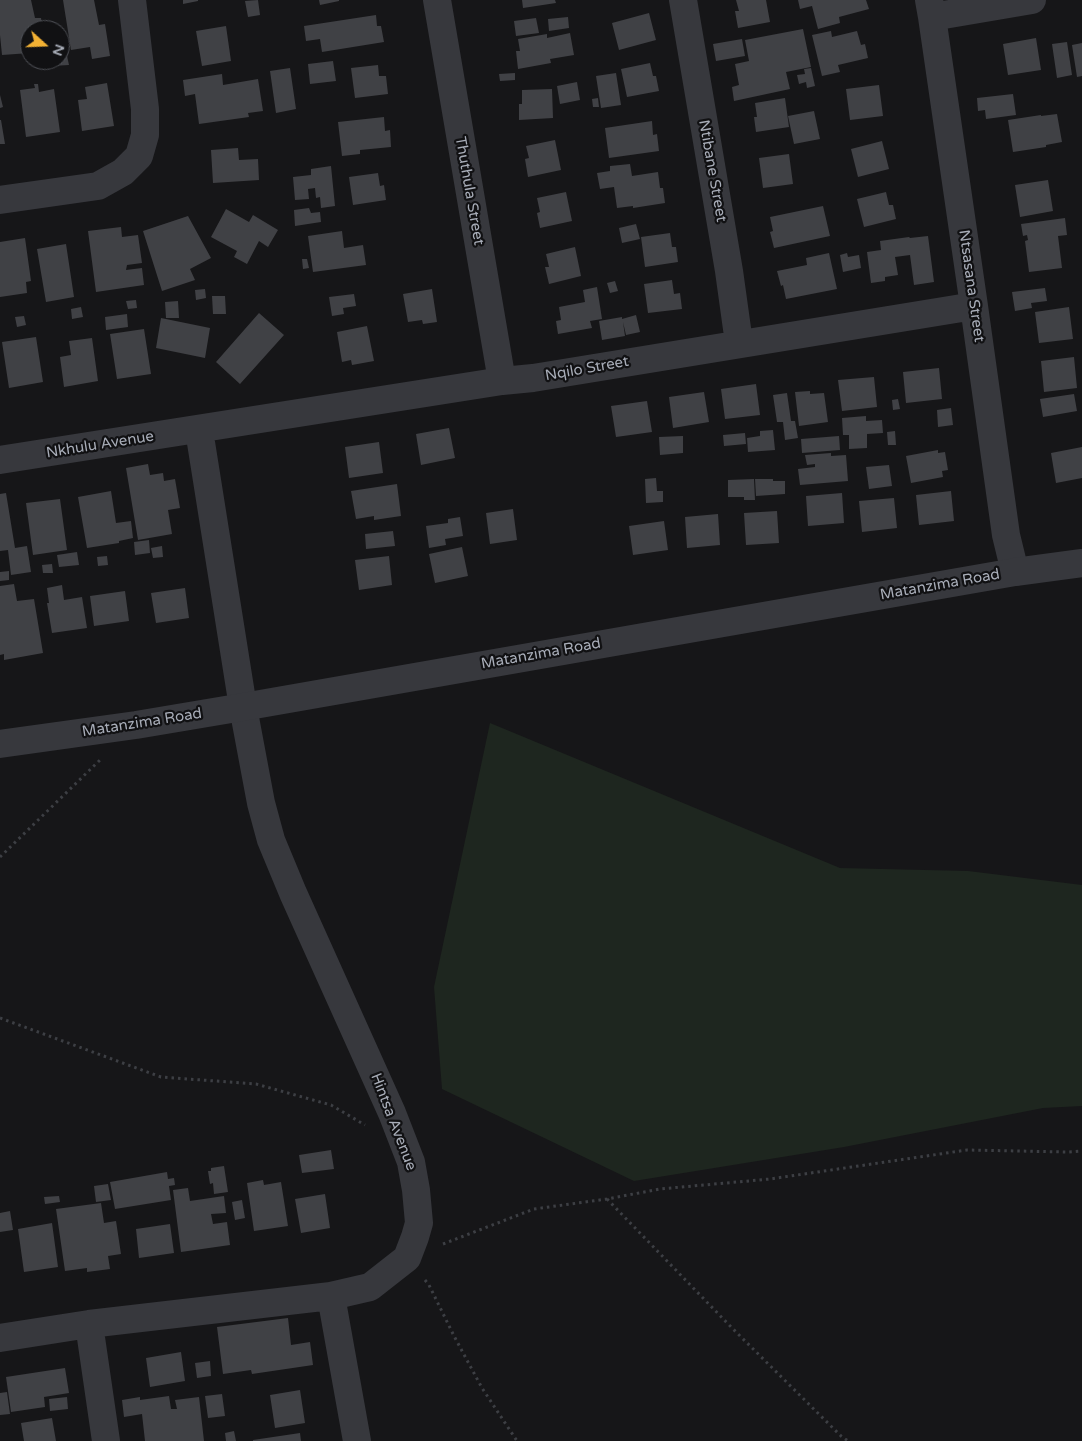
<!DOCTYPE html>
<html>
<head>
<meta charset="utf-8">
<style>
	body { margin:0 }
	#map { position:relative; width:1082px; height:1441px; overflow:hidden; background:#161618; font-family:"Varela Round",sans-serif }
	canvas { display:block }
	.north { position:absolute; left:20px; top:20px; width:50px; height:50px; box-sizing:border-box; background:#111113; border:1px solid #4d4f55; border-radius:50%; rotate:110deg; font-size:14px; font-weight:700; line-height:20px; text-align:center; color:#a8adb8 }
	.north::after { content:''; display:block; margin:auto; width:18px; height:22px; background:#f2b134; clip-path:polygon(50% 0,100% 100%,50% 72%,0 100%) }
</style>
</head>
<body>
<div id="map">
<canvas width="1082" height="1441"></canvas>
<div class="north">N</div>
</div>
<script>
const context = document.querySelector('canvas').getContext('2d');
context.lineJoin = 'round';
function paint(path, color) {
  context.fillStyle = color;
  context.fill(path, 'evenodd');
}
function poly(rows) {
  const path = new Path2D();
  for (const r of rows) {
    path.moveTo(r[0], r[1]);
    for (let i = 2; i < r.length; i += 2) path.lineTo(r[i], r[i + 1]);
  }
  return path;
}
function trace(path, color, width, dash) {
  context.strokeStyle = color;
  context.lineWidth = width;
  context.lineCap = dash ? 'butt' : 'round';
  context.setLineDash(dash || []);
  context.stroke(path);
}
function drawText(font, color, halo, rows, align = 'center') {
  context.font = font + ' "Varela Round",sans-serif';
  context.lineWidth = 4.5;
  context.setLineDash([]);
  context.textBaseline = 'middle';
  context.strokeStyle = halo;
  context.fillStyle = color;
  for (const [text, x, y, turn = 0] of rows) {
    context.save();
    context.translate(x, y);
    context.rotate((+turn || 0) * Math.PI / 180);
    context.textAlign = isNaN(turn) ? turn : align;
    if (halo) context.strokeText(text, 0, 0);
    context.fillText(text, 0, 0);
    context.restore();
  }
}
paint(poly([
	[490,723,840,868,968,871,1082,885,1082,1106,1043,1108,844,1147,634,1181,442,1089,434,987]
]), '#1e261f');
paint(poly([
	[0,0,31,0,35,18,41,18,43,30,30,30,30,53,2,55,0,35],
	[63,0,94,0,99,25,105,24,110,56,92,59,90,47,71,50],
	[183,0,198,0,198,1,183,4],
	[258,0,260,15,248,17,245,1],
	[319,0,339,0,339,1,320,5],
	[522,0,555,0,556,3,523,8],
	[736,0,766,0,770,22,738,28,735,11,739,11],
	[798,0,866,0,869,9,839,17,840,23,818,29,812,6,800,9],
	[649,13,656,40,619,50,612,23],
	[376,15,377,26,381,26,384,42,322,52,320,39,306,41,304,26],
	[568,17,569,28,549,31,548,19],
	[536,18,539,33,516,36,514,21],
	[226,26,231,61,202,66,196,31],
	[803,29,811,67,786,72,790,89,734,101,732,87,739,85,735,64,749,61,745,40],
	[831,31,832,37,857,31,861,45,865,44,868,58,838,65,840,72,822,76,812,35],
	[60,33,62,33,69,65,35,67,34,60,60,60],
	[570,33,574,55,550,59,551,63,518,69,516,51,520,51,518,39,547,34,547,38],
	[1036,38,1041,70,1008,75,1003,44],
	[742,39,745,56,716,61,713,44],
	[1067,42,1072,75,1057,78,1052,44],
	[1082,43,1082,76,1077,77,1072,45],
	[333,61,336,81,310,84,308,64],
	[650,63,653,76,656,76,659,91,627,97,621,69],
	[378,65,379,76,386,76,388,94,355,98,351,68],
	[290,68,296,109,276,113,270,71],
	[811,68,815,86,807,88,806,82,799,84,797,75,805,74,804,69],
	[515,73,515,80,500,81,499,74],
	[616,73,621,105,601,108,596,76],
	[222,74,223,85,258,79,263,111,248,113,249,117,199,124,195,94,185,96,183,80],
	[577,82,580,100,560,104,557,86],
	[107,83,114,126,82,131,78,100,87,99,85,87],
	[34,84,38,84,39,92,54,89,60,132,26,137,20,90,35,88],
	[879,85,883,116,850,120,846,89],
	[552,89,553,118,519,120,519,104,522,104,522,90],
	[1013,94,1016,115,986,119,985,110,978,111,977,98],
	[0,95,3,107,0,108],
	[598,98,599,107,593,107,592,99],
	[785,98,789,127,756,132,754,117,757,117,755,103],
	[814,111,820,139,794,144,788,116],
	[1057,114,1062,142,1046,145,1046,147,1013,152,1008,120,1041,115,1041,116],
	[384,117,385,131,390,130,391,147,360,150,360,154,342,156,338,122],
	[0,120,1,120,5,144,0,144],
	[652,121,653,135,657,134,659,151,609,158,605,128],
	[555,140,561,170,528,177,525,159,529,158,526,146],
	[882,141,889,169,858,177,851,149],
	[238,148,239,160,258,159,259,180,213,183,211,150],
	[789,154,793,184,763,188,759,158],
	[630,164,632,176,658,172,660,188,663,188,665,203,633,208,633,206,617,208,614,187,600,189,597,173,610,171,610,166],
	[331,166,335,206,321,208,320,197,316,198,315,188,308,189,309,199,295,200,293,177,311,175,311,169],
	[378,173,380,186,384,185,386,200,353,205,349,177],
	[1048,180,1053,211,1020,217,1015,185],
	[566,192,572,221,540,228,537,213,540,212,537,198],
	[886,192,889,205,893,205,896,219,864,227,857,199],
	[823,206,830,236,774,248,770,232,773,231,770,217],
	[309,208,311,213,320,212,321,222,295,226,294,210],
	[226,209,249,222,253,215,278,230,268,247,259,241,247,264,234,257,237,251,211,237],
	[188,216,211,258,190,269,195,280,162,291,143,231],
	[1065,218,1067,235,1058,236,1062,268,1029,272,1025,241,1028,240,1027,235,1023,236,1021,224],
	[636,224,640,239,622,243,619,228],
	[121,227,122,237,138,235,142,263,127,265,126,270,142,268,144,285,96,292,88,231],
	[342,231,344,248,363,245,366,265,313,272,308,236],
	[670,233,672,247,676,247,678,262,645,267,641,237],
	[928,236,934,282,914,285,910,255,895,257,898,275,885,277,885,281,871,283,867,252,881,250,880,241,909,237,910,238],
	[25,238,31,281,26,282,27,293,0,297,0,242],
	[66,244,74,297,46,302,37,249],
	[575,247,581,276,549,284,545,267,549,267,546,254],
	[829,253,837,289,786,299,783,285,781,286,777,271,807,265,806,258],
	[847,253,848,257,859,255,861,268,843,272,840,255],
	[302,259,307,259,309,268,303,269],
	[672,280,674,294,680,293,682,309,648,313,644,284],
	[615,281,618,291,610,293,607,283],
	[597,287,602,319,590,321,592,328,558,334,556,321,561,320,559,307,585,302,583,290],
	[1045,288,1047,301,1031,303,1032,308,1015,311,1012,292],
	[205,289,206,298,196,300,195,290],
	[432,289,437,322,423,324,422,320,408,322,403,294],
	[354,294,356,306,343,308,344,314,332,316,329,297],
	[212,296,225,296,226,314,213,314],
	[136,300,137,308,128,309,126,301],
	[178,301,179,318,166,318,165,302],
	[81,307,83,317,72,319,71,309],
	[1069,307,1073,339,1039,343,1035,312],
	[259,313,284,335,240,384,216,362],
	[127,314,128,327,106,330,105,317],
	[636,315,640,332,626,335,623,322,625,336,602,340,599,321,622,317,622,319],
	[24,316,26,325,17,327,15,317],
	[161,318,210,328,205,358,156,348],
	[367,326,374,361,352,365,351,360,342,362,337,332],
	[144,329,151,374,117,379,110,334],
	[36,337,43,382,9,388,2,342],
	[92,338,98,381,64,387,60,357,71,355,69,341],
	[1074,357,1077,388,1044,392,1041,361],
	[939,368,942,399,906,403,903,372],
	[874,377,877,407,842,411,838,380],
	[756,384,760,415,725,419,721,389],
	[810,391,810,394,824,393,828,422,799,426,795,392],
	[704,392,709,422,673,428,669,397],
	[787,393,791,421,795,421,798,438,785,440,783,422,777,422,773,395],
	[1074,394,1077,411,1043,417,1040,399],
	[898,399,900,409,893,410,892,400],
	[647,401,652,432,616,437,611,406],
	[951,408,953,425,938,427,937,410],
	[866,416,866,421,882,420,883,433,867,434,867,448,849,449,849,435,843,435,842,418],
	[449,428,455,458,421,465,416,434],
	[773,430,775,450,748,452,747,438,760,436,760,431],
	[895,431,896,445,888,445,887,432],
	[745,433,746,444,724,446,723,435],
	[683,436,683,453,660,455,659,437],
	[839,436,840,450,802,453,801,439],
	[379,442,383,473,349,478,345,447],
	[1082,447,1082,478,1056,483,1051,453],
	[938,450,938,453,945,452,948,470,942,471,943,477,911,483,906,456],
	[831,453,831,456,846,455,848,481,800,485,798,469,815,467,815,464,807,465,805,455],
	[148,464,150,475,163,473,164,481,175,479,180,508,168,510,172,534,138,540,126,468],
	[889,465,892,486,869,489,866,467],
	[656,478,657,491,663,491,663,502,646,503,645,479],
	[754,479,755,500,744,500,744,497,728,497,728,480],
	[755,479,773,479,773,481,785,481,785,494,756,496],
	[397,484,401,516,374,520,374,516,356,519,351,491],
	[111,491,116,523,131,521,133,538,119,541,119,543,87,548,78,497],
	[951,491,954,521,919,525,916,495],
	[6,493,15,548,27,546,31,572,11,575,8,550,0,551,0,494],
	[842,493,844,523,808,526,806,496],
	[894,498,897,528,862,532,859,501],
	[60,499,67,550,33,555,26,503],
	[513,509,517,540,490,544,486,513],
	[777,511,779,543,746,545,744,513],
	[718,514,720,545,687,548,685,517],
	[460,517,463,536,445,539,446,545,429,548,426,526,448,523,448,519],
	[664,521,668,550,633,555,629,526],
	[393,531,395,546,366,549,365,534],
	[149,540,150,553,135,555,134,542],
	[162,546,163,557,153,558,151,548],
	[462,547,468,576,435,583,429,554],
	[77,552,79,565,59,567,57,555],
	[107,556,108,565,98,566,97,557],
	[389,556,392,585,359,590,355,560],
	[52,564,53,573,43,573,42,565],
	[9,571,9,580,0,581,0,572],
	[14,584,17,601,34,599,43,653,4,660,4,654,0,655,0,586],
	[62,585,64,600,82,597,87,628,52,633,47,603,49,603,47,588],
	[185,588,189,618,156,623,151,593],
	[125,591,129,621,94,626,90,596],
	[331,1150,334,1169,302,1173,299,1155],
	[224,1166,228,1192,214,1194,213,1183,210,1184,208,1171,211,1171,211,1168],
	[167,1172,168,1179,174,1178,175,1185,169,1186,171,1200,115,1209,110,1182],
	[263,1180,264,1185,281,1182,288,1226,254,1231,247,1183],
	[108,1184,111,1200,96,1202,94,1186],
	[188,1188,190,1201,224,1196,226,1213,211,1214,213,1224,227,1222,230,1245,181,1252,173,1190],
	[325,1194,330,1228,301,1233,295,1199],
	[59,1196,60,1202,45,1204,44,1197],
	[242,1200,245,1218,235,1220,232,1202],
	[101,1203,104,1223,116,1221,121,1254,108,1256,110,1269,87,1272,87,1268,65,1271,56,1209],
	[10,1211,13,1230,0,1232,0,1213],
	[52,1223,58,1267,24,1272,18,1229],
	[170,1224,174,1253,139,1258,136,1229],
	[288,1318,291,1345,310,1342,313,1365,252,1374,251,1370,223,1374,217,1327],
	[181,1352,185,1381,150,1387,146,1358],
	[210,1361,211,1376,197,1378,195,1363],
	[65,1368,69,1393,44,1397,45,1407,11,1412,6,1377],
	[300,1390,305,1423,275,1428,270,1395],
	[7,1392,10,1414,0,1415,0,1393],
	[222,1394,225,1416,208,1418,205,1396],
	[169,1396,171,1409,177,1409,175,1400,199,1397,204,1441,145,1441,142,1414,124,1417,122,1400,140,1397,140,1400],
	[67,1397,68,1409,50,1411,49,1399],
	[52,1418,56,1441,24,1441,21,1423],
	[234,1431,236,1441,226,1441,225,1433],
	[300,1433,301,1441,253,1441,253,1440]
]), '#404145');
trace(poly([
	[0,857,100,760],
	[0,1018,161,1077,256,1084,331,1105,365,1125],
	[607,1199,733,1329,841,1436,848,1441],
	[443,1244,534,1209,607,1199,660,1189,770,1179,967,1150,1068,1152,1082,1151],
	[425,1280,429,1285,454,1336,482,1388,517,1441]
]), '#3d3f44', 3, [2.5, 4]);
trace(poly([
	[437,0,502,381],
	[683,0,729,271,739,343],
	[929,0,932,17,974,306,1006,535,1015,572],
	[932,17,1032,0],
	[0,200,98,186,123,172,139,156,145,135,145,109,132,0],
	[0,460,502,381,533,378,974,306],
	[331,1296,357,1441],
	[89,1324,106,1441],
	[0,1338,89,1324,331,1296,370,1287,407,1258,415,1237,419,1223,416,1190,411,1162,392,1113,293,893,271,840,261,803,243,707,199,430]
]), '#37383d', 28);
trace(poly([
	[0,744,136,725,243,707,1015,572,1082,563]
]), '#37383d', 28);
drawText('15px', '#a8adb8', '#111113', [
	["Ntibane Street",712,171,80],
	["Thuthula Street",469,191,80],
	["Ntsasana Street",971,286,82],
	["Nqilo Street",587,369,-10],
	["Nkhulu Avenue",100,445,-9],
	["Matanzima Road",940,585,-10],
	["Matanzima Road",541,654,-10],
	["Matanzima Road",142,723,-9],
	["Hintsa Avenue",393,1122,69]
]);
</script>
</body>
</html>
